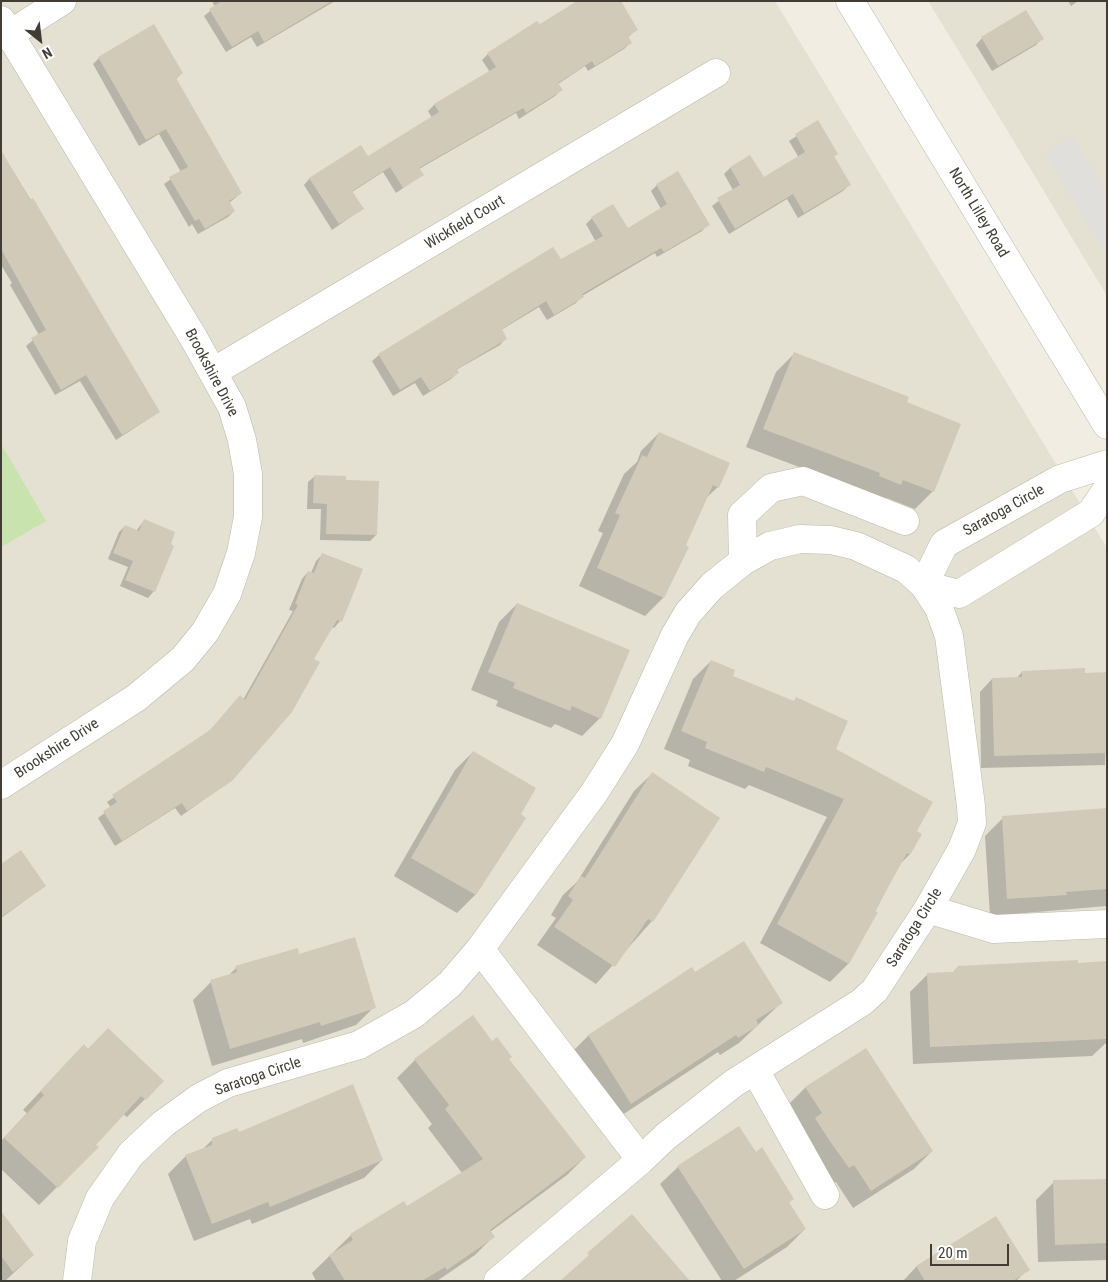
<!DOCTYPE html>
<html>
<head>
<meta charset="utf-8">
<style>
	body { margin:0 }
	#map { position:relative; width:1108px; height:1282px; overflow:hidden; background:#f1ede3; font-family:"Roboto Condensed",sans-serif }
	canvas { display:block }
	.frame { position:absolute; inset:0; border:2px solid #423d34; pointer-events:none }
	.north { position:absolute; left:15px; top:15px; width:50px; height:50px; -webkit-text-stroke:4px #fff; paint-order:stroke; rotate:151deg; font-size:14px; font-weight:700; line-height:20px; text-align:center; color:#423d34 }
	.north::after { content:''; display:block; margin:auto; width:18px; height:22px; background:#423d34; clip-path:polygon(50% 0,100% 100%,50% 72%,0 100%) }
	.scale { position:absolute; left:930px; top:1244px; width:79px; height:22px; box-sizing:border-box; border:2px solid #423d34; border-top:0; padding-left:6px; font-size:15px; line-height:18px; white-space:nowrap; color:#423d34; -webkit-text-stroke:4px #fff; paint-order:stroke }
</style>
</head>
<body>
<div id="map">
<canvas width="1108" height="1282"></canvas>
<div class="frame"></div>
<div class="north">N</div>
<div class="scale">20 m</div>
</div>
<script>
const context = document.querySelector('canvas').getContext('2d');
context.lineJoin = 'round';
function paint(path, color) {
  context.fillStyle = color;
  context.fill(path, 'evenodd');
}
function poly(rows) {
  const path = new Path2D();
  for (const r of rows) {
    path.moveTo(r[0], r[1]);
    for (let i = 2; i < r.length; i += 2) path.lineTo(r[i], r[i + 1]);
  }
  return path;
}
function trace(path, color, width, dash) {
  context.strokeStyle = color;
  context.lineWidth = width;
  context.lineCap = dash ? 'butt' : 'round';
  context.setLineDash(dash || []);
  context.stroke(path);
}
function drawText(font, color, halo, rows, align = 'center') {
  context.font = font + ' "Roboto Condensed",sans-serif';
  context.lineWidth = 4.5;
  context.setLineDash([]);
  context.textBaseline = 'middle';
  context.strokeStyle = halo;
  context.fillStyle = color;
  for (const [text, x, y, turn = 0] of rows) {
    context.save();
    context.translate(x, y);
    context.rotate((+turn || 0) * Math.PI / 180);
    context.textAlign = isNaN(turn) ? turn : align;
    if (halo) context.strokeText(text, 0, 0);
    context.fillText(text, 0, 0);
    context.restore();
  }
}
paint(poly([
	[1,1,775,1,1107,548,1107,1281,1,1281],
	[928,1,1107,1,1107,296,1010,135]
]), '#e4e0d2');
paint(poly([
	[1,444,46,521,1,547]
]), '#c8e3ae');
paint(poly([
	[1072,136,1107,194,1107,255,1044,152]
]), '#e1dfdc');
paint(poly([
	[335,1,257,47,251,37,226,52,204,16,215,7,212,1],
	[1068,1,1078,1,1071,6],
	[539,26,636,30,627,38,630,43,624,49,588,71,585,66,558,84,561,90,555,96,519,119,516,113,419,169,422,175,396,193,383,172,352,192,362,209,332,230,304,185,310,178,368,157,432,118,428,111,434,105,490,72,482,60,488,54],
	[982,38,1042,38,1036,45,992,71,976,45],
	[99,58,182,73,176,79,241,193,229,203,234,211,228,217,198,234,192,224,189,227,164,184,181,172,159,134,139,146,93,64],
	[818,122,837,154,833,157,849,185,843,191,798,218,787,199,729,234,712,206,733,190,724,174,730,168,763,179,799,158,789,141],
	[1,151,159,412,116,440,80,381,55,395,26,346,39,335,10,285,12,283,1,265],
	[657,185,708,224,702,231,657,257,655,253,582,296,576,303,547,320,539,307,501,330,506,338,500,345,456,370,458,372,451,379,423,396,415,383,393,396,372,361,379,355,596,242,586,224,592,218,627,230,661,209,651,191],
	[794,354,906,403,933,491,915,509,887,498,882,503,863,491,746,447,776,372],
	[659,433,718,487,705,499,684,546,688,547,663,598,645,616,579,586,603,533,598,531,624,474,637,462,641,451],
	[315,476,345,481,376,535,370,541,320,540,321,509,307,509,308,482],
	[144,521,154,591,148,598,120,586,128,567,108,559,119,532,125,526,136,531],
	[322,555,361,570,340,621,334,628,332,627,231,780,181,816,175,808,115,846,98,818,111,808,107,802,208,732,243,700,293,611,289,610,302,579,308,572,311,573,316,561],
	[517,604,600,718,582,736,555,724,551,728,496,706,498,701,471,690,499,622],
	[711,661,731,677,793,702,796,699,835,749,915,831,909,855,899,865,848,964,830,982,760,943,827,817,749,785,745,789,688,766,690,760,664,749,693,679],
	[1022,672,1107,674,1105,765,981,768,980,692,992,679,1016,679],
	[473,752,475,895,457,913,394,876,455,770],
	[652,774,652,921,596,984,537,945,556,918,551,915,563,895,577,882,634,791],
	[1107,810,1107,906,990,916,985,836,1003,818],
	[1,866,45,886,1,918],
	[298,955,374,1007,356,1025,303,1043,302,1039,212,1066,193,1000,211,982,227,977,236,968],
	[1107,962,1107,1042,1092,1056,913,1064,910,992,928,974],
	[694,973,782,1002,739,1043,720,1055,718,1052,613,1121,570,1054,588,1036],
	[492,1043,585,1157,567,1175,490,1232,493,1237,475,1255,437,1281,316,1281,312,1273,351,1235,403,1203,406,1208,462,1173,428,1128,432,1124,397,1078,415,1060],
	[866,1049,932,1151,914,1169,853,1208,836,1182,830,1185,787,1106,805,1088],
	[88,1050,163,1081,127,1117,123,1114,94,1145,97,1147,39,1205,1,1169,1,1141,27,1113,23,1110,66,1064],
	[238,1134,382,1160,364,1178,252,1224,250,1219,194,1241,168,1174,186,1156,203,1149,213,1139],
	[755,1154,793,1199,788,1203,805,1229,787,1247,734,1281,722,1281,660,1184,678,1167],
	[1107,1180,1107,1260,1038,1262,1036,1200,1054,1182],
	[1,1213,33,1255,5,1281,1,1281],
	[995,1218,1025,1272,1016,1281,903,1281,916,1267]
]), '#0003');
paint(poly([
	[222,1,332,1,264,42,258,31,232,47,209,9],
	[577,1,621,1,638,30,628,36,632,43,595,66,592,61,558,83,563,90,526,113,523,108,419,168,424,175,403,188,390,167,352,191,364,209,339,224,309,178,361,145,368,156,439,112,434,104,496,67,487,53,537,21,540,24],
	[1026,10,1044,39,998,66,981,37],
	[154,24,183,73,176,78,242,193,229,201,235,211,205,229,199,219,195,221,169,177,188,167,166,129,146,140,98,57],
	[818,120,838,154,834,156,851,185,804,213,793,194,735,229,717,198,740,185,730,167,750,155,764,177,805,152,795,134],
	[1,150,30,200,33,198,160,412,122,435,86,375,61,390,31,338,46,330,1,249],
	[678,171,710,225,664,252,661,248,582,294,584,297,554,315,546,301,502,329,507,339,457,369,459,373,430,391,421,377,400,390,378,354,553,247,561,259,603,236,591,217,613,204,628,228,667,204,656,184],
	[794,352,909,397,907,402,961,424,934,492,903,480,901,485,879,476,880,473,763,429],
	[659,432,730,463,719,488,713,485,686,545,689,547,664,598,597,568,620,515,615,513,642,455,647,457],
	[314,475,346,476,346,480,379,481,377,535,326,534,327,504,313,503],
	[144,519,175,532,171,544,174,546,155,592,125,580,133,561,113,553,125,525,139,531],
	[322,553,363,569,342,622,337,620,314,659,320,662,292,712,232,781,187,811,182,803,122,841,103,811,117,802,112,795,210,730,240,695,245,700,298,605,295,604,308,571,314,573],
	[517,603,630,650,601,719,572,706,570,711,513,688,515,683,488,672],
	[711,660,735,670,733,676,794,701,796,697,848,721,836,749,933,802,917,831,922,834,910,855,907,853,875,911,878,912,849,964,777,924,844,799,766,767,764,772,705,748,707,742,681,731],
	[1085,668,1085,673,1107,672,1107,753,994,756,992,678,1022,677,1022,671],
	[473,751,536,788,521,814,526,818,476,895,411,858],
	[652,772,720,818,653,922,648,919,615,967,554,927,573,900,568,896,581,876,585,878],
	[1107,808,1107,889,1066,892,1067,895,1007,899,1002,816],
	[21,850,46,886,1,917,1,864],
	[355,937,376,1008,321,1026,320,1022,230,1049,210,980,237,972,235,966,298,948,299,954],
	[744,941,783,1003,756,1020,759,1025,738,1038,736,1035,631,1104,588,1035,692,967,695,972],
	[1078,960,1078,963,1107,961,1107,1039,930,1047,927,973,953,972,958,966],
	[473,1015,492,1041,497,1037,512,1057,509,1059,586,1157,490,1230,495,1237,447,1270,445,1267,422,1281,345,1281,329,1255,353,1240,350,1234,404,1201,407,1206,483,1159,445,1109,449,1105,414,1059],
	[108,1028,164,1081,146,1100,141,1096,96,1145,99,1147,58,1188,4,1138,44,1095,40,1091,84,1044,88,1049],
	[866,1048,933,1151,871,1191,854,1165,849,1168,829,1140,815,1118,822,1113,805,1087],
	[353,1084,383,1160,270,1207,268,1202,212,1224,185,1155,212,1145,212,1138,237,1128,239,1132],
	[739,1126,756,1152,762,1147,794,1199,789,1202,806,1229,744,1269,677,1166],
	[1107,1179,1107,1243,1055,1245,1053,1180],
	[1,1211,34,1255,13,1272,1,1256],
	[632,1214,690,1281,560,1281,589,1255,587,1253],
	[996,1216,1030,1270,1013,1281,925,1281,916,1266]
]), '#d2cab9');
const minor = poly([
	[850,1,1107,425],
	[1,20,193,337,232,407,242,440,248,474,248,517,241,553,227,594,205,632,183,659,136,698,1,785],
	[10,34,62,1],
	[213,372,716,73],
	[743,561,742,515,771,488,803,481,905,521],
	[924,585,944,544,1060,479,1107,464],
	[924,585,959,594,1091,513,1107,489],
	[928,909,994,929,1107,924],
	[480,949,641,1160],
	[755,1070,825,1195],
	[77,1281,82,1241,100,1198,131,1154,163,1124,199,1098,228,1083,359,1045,414,1014,450,984,480,949,594,793,625,744,675,635,688,613,712,586,743,561,770,546,800,539,831,540,856,546,906,569,924,585,939,608,949,636,971,806,972,823,962,849,928,909,875,990,862,1002,734,1083,665,1137,641,1160,498,1281]
]);
trace(minor, '#beb8aa', 29);
trace(minor, '#fff', 28);
drawText('15px', '#423d34', '#fff', [
	["North Lilley Road",978,213,59],
	["Wickfield Court",465,223,-31],
	["Brookshire Drive",211,373,62],
	["Saratoga Circle",1004,511,-29],
	["Brookshire Drive",57,749,-33],
	["Saratoga Circle",915,928,-58],
	["Saratoga Circle",258,1077,-19]
]);
</script>
</body>
</html>
